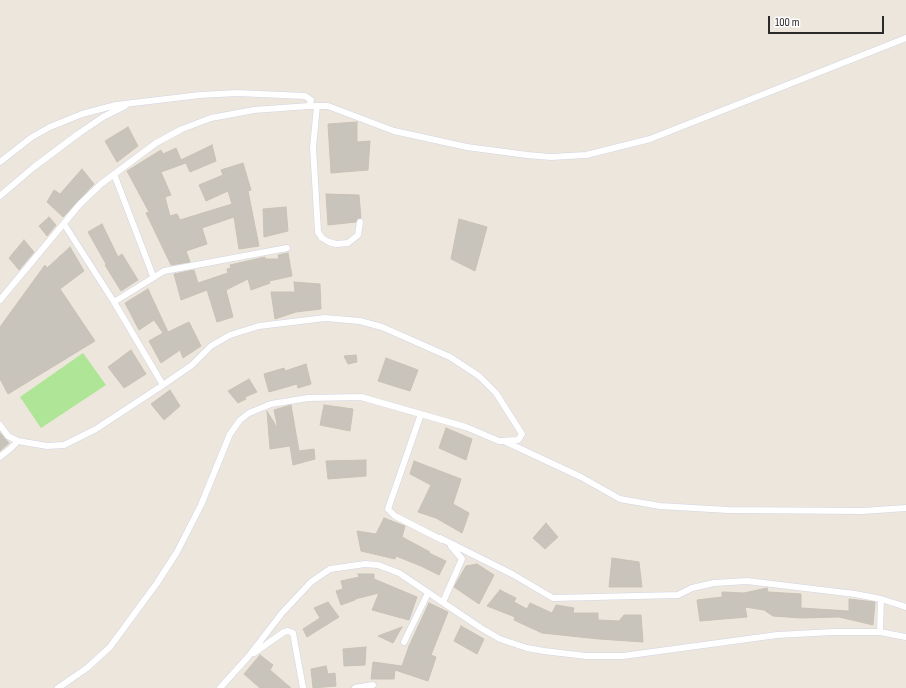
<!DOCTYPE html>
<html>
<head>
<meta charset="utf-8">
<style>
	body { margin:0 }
	#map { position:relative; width:906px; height:688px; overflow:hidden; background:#ede6dc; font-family:"Sofia Sans Condensed",sans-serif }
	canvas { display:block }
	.scale { position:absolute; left:768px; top:16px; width:116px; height:18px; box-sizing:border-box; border:2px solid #2a2a2a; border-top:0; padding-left:5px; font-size:12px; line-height:14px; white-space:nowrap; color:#2a2a2a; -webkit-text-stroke:3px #fff; paint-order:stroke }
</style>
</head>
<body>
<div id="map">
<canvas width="906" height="688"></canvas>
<div class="scale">100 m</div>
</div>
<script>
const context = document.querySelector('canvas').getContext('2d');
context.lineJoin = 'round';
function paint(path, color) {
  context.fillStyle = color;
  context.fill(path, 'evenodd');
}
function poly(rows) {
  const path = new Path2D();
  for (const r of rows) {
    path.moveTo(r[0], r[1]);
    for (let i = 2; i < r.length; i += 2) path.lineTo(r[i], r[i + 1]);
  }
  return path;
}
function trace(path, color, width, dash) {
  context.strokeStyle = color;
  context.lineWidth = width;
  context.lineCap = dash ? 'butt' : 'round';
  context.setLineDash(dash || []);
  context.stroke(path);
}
paint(poly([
	[83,353,106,385,41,428,20,397]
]), '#afe596');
const building = poly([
	[357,122,357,142,370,141,368,170,331,173,328,124,357,122],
	[128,127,138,146,117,162,105,141,128,127],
	[212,145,216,161,190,172,186,163,161,172,171,195,165,197,170,216,177,214,180,220,232,204,228,191,206,201,199,185,223,175,221,170,243,163,251,190,248,191,259,246,239,249,234,217,202,228,207,244,186,251,190,262,171,265,146,213,149,212,127,171,161,150,163,154,176,148,181,160,212,145],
	[82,169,94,184,63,217,47,202,54,190,60,194,82,169],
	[326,194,359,195,361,218,357,219,356,222,328,225,326,194],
	[286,207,288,231,264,237,263,209,286,207],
	[49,217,56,225,47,236,39,226,49,217],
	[459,219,487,227,475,271,451,259,459,219],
	[102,224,118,257,122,254,138,280,121,291,105,265,106,264,88,232,102,224],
	[24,240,34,252,19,270,9,258,24,240],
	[70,247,84,271,60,289,95,341,8,394,0,379,0,327,45,265,47,268,70,247],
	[288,253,292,276,269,281,270,283,251,290,248,279,226,290,233,317,217,322,207,290,181,300,174,274,194,270,198,283,228,273,227,269,231,268,230,265,265,257,265,259,279,259,278,255,288,253],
	[294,282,320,284,321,309,296,312,275,319,271,292,295,292,294,282],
	[148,289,168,332,189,322,201,346,183,358,180,350,161,363,149,341,163,333,154,320,139,330,125,303,148,289],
	[131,350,146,374,124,388,108,367,131,350],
	[356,355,357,362,348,364,344,356,356,355],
	[386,358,418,370,410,391,378,381,386,358],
	[306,364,311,384,298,388,297,384,269,392,264,374,284,368,285,371,306,364],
	[249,379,257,392,245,397,246,399,238,403,228,391,249,379],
	[170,390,180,406,164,420,151,404,170,390],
	[291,405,299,451,314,449,315,459,293,465,290,446,270,449,267,411,278,429,274,410,291,405],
	[324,405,353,409,350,431,320,425,324,405],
	[446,428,472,439,466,460,439,448,446,428],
	[0,433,9,443,0,451,0,433],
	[366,460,366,476,328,479,326,461,366,460],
	[414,461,461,479,453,504,469,513,462,533,436,518,418,512,431,485,410,474,414,461],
	[384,518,405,526,402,537,430,552,429,553,446,561,439,575,421,566,396,556,395,559,361,551,357,531,376,534,384,518],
	[546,523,558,537,545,549,533,538,546,523],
	[612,558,639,562,642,587,609,587,612,558],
	[477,564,494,575,479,604,454,587,466,566,477,564],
	[358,574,374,574,374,579,417,597,409,620,372,610,379,593,355,599,355,600,341,605,336,591,343,589,341,581,359,577,358,574],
	[767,588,768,592,801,594,801,608,849,611,849,599,875,602,873,625,839,617,802,618,773,616,764,610,745,607,747,617,700,621,697,600,722,597,722,592,744,593,767,588],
	[500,590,516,598,514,602,527,609,530,603,552,613,556,605,574,608,573,613,598,613,598,620,619,621,624,615,641,615,643,642,599,639,542,633,514,620,515,617,487,606,500,590],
	[328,602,339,617,307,637,303,629,320,618,314,608,328,602],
	[429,603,448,612,431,655,436,657,428,681,395,670,394,679,371,679,373,662,402,666,409,646,429,603],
	[461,626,484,639,477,654,454,641,461,626],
	[402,627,393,643,378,636,402,627],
	[366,647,365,665,344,666,343,649,366,647],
	[260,655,273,665,270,670,291,688,260,688,244,674,260,655],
	[326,666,328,674,335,673,336,686,313,688,311,669,326,666]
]);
paint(building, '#c8c3bb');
trace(building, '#c8c2b5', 1);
const minor = poly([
	[317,106,313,147,318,232,322,238,329,242,336,244,348,243,358,235,360,222],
	[0,162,32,137,50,127,82,114,116,105,200,95,237,93,305,96,311,100,309,106],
	[114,174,153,276],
	[0,196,34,167,78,134,103,117,125,106],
	[64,224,114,302,163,385],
	[0,300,80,204,101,184,156,143,182,129,211,118,254,110,309,106,328,106,394,131,467,147,527,155,551,157,586,155,650,139,906,38],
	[114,302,164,271,287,248],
	[421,414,388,509,395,516,442,540],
	[0,425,8,436,18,441,47,446,64,445,96,429,163,385,192,365,211,346,230,335,259,326,325,318,360,321,382,327,450,357,479,376,496,393,522,434,518,440,499,441,466,427,361,397,308,398,271,404,249,413,240,420,230,434,201,505,177,552,157,583,110,647,87,668,58,688],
	[506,442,581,477,620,499,660,506,728,510,863,511,906,508],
	[0,457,11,448,18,441],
	[440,538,512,574,553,598,678,595,692,588,714,583,747,581,855,594,881,599,906,607],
	[443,602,462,559,451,546],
	[880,632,881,599],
	[404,642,428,593],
	[254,653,284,632,288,631,293,633,303,688],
	[220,688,248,657,282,613,311,582,330,569,365,564,378,565,399,573,481,628,500,639,527,648,544,651,586,656,623,656,777,635,833,632,880,632,906,637],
	[355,688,373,685]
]);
trace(minor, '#d1d4e4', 7);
trace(minor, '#fff', 6);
</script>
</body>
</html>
